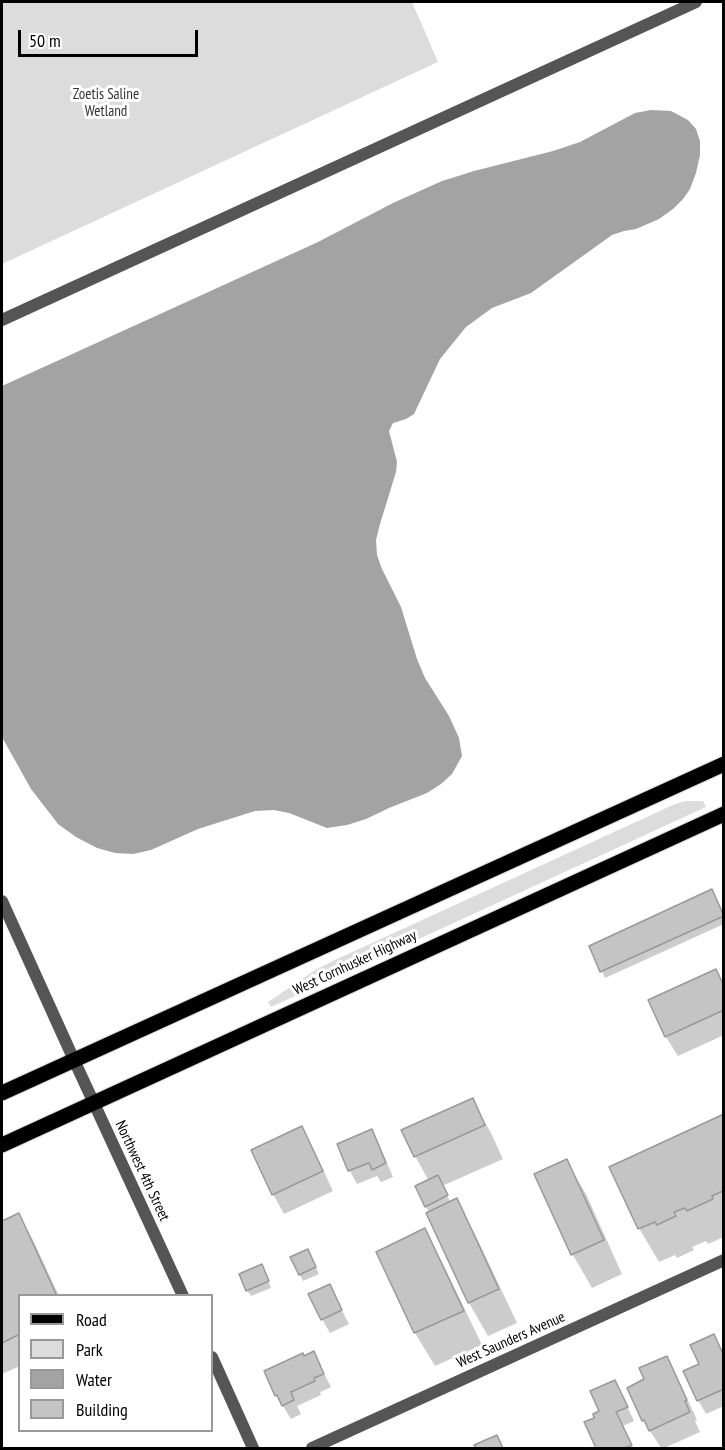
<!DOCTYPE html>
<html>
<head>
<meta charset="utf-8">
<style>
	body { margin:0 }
	#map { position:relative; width:725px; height:1450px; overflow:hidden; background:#fff; font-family:"PT Sans Narrow",sans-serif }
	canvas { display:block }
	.frame { position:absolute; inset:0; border:3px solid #000; pointer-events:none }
	.legend { position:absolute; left:18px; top:1294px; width:195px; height:138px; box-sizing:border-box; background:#fff; border:2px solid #999; margin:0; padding:8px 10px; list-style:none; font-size:18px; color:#000 }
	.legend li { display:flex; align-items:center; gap:12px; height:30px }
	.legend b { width:30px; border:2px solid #999 }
	.scale { position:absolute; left:18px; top:30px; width:180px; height:27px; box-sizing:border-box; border:3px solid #000; border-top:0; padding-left:8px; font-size:18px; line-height:21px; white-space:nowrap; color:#000; -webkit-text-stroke:4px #fff; paint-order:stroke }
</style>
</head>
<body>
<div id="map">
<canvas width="725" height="1450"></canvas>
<div class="frame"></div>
<ul class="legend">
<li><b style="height:8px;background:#000"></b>Road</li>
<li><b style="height:16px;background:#dcdcdc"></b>Park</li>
<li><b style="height:16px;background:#a3a3a3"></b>Water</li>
<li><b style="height:16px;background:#c4c4c4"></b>Building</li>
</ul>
<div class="scale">50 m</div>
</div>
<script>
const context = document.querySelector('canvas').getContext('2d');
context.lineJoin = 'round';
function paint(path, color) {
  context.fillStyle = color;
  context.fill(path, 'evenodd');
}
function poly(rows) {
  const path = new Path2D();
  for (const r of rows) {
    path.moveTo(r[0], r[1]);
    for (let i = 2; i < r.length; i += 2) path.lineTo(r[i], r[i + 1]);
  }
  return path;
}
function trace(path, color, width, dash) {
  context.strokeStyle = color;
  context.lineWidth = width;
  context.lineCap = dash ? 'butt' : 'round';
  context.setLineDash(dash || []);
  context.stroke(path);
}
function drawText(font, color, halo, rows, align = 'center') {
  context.font = font + ' "PT Sans Narrow",sans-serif';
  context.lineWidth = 6;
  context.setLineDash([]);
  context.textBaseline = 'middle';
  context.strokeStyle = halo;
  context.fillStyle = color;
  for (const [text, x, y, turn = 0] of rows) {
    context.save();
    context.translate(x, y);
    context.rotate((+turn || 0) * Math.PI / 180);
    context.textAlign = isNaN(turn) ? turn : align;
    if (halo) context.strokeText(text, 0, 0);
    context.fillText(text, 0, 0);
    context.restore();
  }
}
paint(poly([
	[2,2,412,2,438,62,2,264],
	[686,801,703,801,706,807,271,1007,268,1002,317,969,335,960,675,804]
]), '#dcdcdc');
paint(poly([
	[651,110,671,111,688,120,696,129,700,141,700,155,696,173,690,189,683,199,673,209,659,219,636,229,624,231,612,235,531,293,492,308,466,327,440,359,414,414,406,419,393,423,389,431,397,462,396,472,380,524,376,540,377,555,382,569,401,607,417,659,425,678,449,716,459,738,462,756,452,774,441,784,427,793,389,808,366,819,347,825,327,828,289,813,274,810,255,811,198,829,151,850,133,854,115,853,97,848,76,837,58,824,31,789,2,737,2,386,318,242,393,203,442,181,474,171,553,151,580,142,635,113]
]), '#a3a3a3');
paint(poly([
	[715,897,724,916,724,924,605,978,591,947],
	[724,985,724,1035,678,1056,666,1037,650,1001],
	[472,1099,491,1133,503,1159,442,1186,451,1203,456,1200,475,1234,517,1323,488,1336,469,1303,426,1206,429,1181,415,1156],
	[724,1116,724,1237,708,1244,706,1241,692,1247,694,1250,677,1258,675,1255,659,1262,639,1228],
	[301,1128,313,1148,333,1191,284,1214,273,1194],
	[371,1131,379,1144,393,1177,381,1182,377,1176,357,1184,350,1171,339,1144],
	[566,1161,586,1194,622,1274,592,1288,573,1255,536,1175],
	[19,1215,33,1240,59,1296,20,1296,20,1366,2,1374,2,1223],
	[424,1230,443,1264,482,1345,435,1366,415,1333,378,1252],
	[311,1257,319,1274,303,1281,300,1275],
	[265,1272,271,1288,251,1296,247,1290],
	[329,1286,349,1324,330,1333,322,1319],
	[313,1353,331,1387,320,1392,321,1395,297,1406,301,1414,291,1419,276,1395,304,1358],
	[724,1356,724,1406,706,1414,698,1400,701,1365],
	[666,1357,677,1377,697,1420,695,1421,700,1432,664,1448,661,1448,643,1420,646,1380],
	[622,1395,634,1421,623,1426,633,1448,597,1448,586,1423,596,1418]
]), '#0003');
const building = poly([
	[712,889,724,916,600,972,589,946,712,889],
	[716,969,724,986,724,1010,665,1037,648,1000,716,969],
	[473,1098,485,1125,414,1157,401,1130,473,1098],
	[724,1114,724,1193,723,1191,712,1196,713,1199,687,1211,685,1208,674,1212,676,1216,657,1225,655,1222,638,1229,609,1167,724,1114],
	[302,1126,323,1171,272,1195,251,1150,302,1126],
	[372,1129,386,1163,372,1170,369,1163,348,1171,337,1144,372,1129],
	[567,1159,604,1240,571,1255,534,1174,567,1159],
	[438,1175,448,1195,425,1207,415,1186,438,1175],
	[457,1198,499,1289,468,1303,426,1213,457,1198],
	[19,1213,57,1296,20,1296,20,1334,2,1343,2,1221,19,1213],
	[425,1228,464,1311,414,1333,376,1252,425,1228],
	[308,1249,316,1267,299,1275,290,1257,308,1249],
	[262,1264,269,1281,246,1291,239,1274,262,1264],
	[330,1284,342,1310,321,1320,308,1294,330,1284],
	[714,1334,724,1356,724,1389,697,1401,683,1371,699,1364,690,1345,714,1334],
	[314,1351,324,1374,314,1378,315,1381,291,1392,294,1400,282,1406,277,1395,275,1396,264,1371,303,1353,304,1356,314,1351],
	[667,1356,687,1400,685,1401,690,1412,649,1431,644,1420,642,1421,627,1388,644,1379,639,1368,667,1356],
	[615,1380,628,1407,616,1412,632,1445,625,1448,596,1448,584,1422,594,1418,593,1414,599,1411,590,1391,615,1380],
	[497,1435,503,1448,476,1448,474,1445,497,1435]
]);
paint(building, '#c4c4c4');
trace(building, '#999', 1.5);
const primary = poly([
	[2,1093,724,764],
	[2,1145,724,814]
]);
trace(primary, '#dbdbdb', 17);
trace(poly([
	[2,320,696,2],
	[2,901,74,1060]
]), '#555', 12);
trace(poly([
	[74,1060,183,1296],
	[212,1357,253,1448],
	[312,1448,724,1260]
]), '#555', 12);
trace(primary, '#000', 15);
drawText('15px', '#333', '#fff', [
	["Zoetis Saline",106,95],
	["Wetland",106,112]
]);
drawText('15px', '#000', '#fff', [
	["West Cornhusker Highway",355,963,-25],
	["Northwest 4th Street",142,1171,65],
	["West Saunders Avenue",511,1340,-24]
]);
</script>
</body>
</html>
